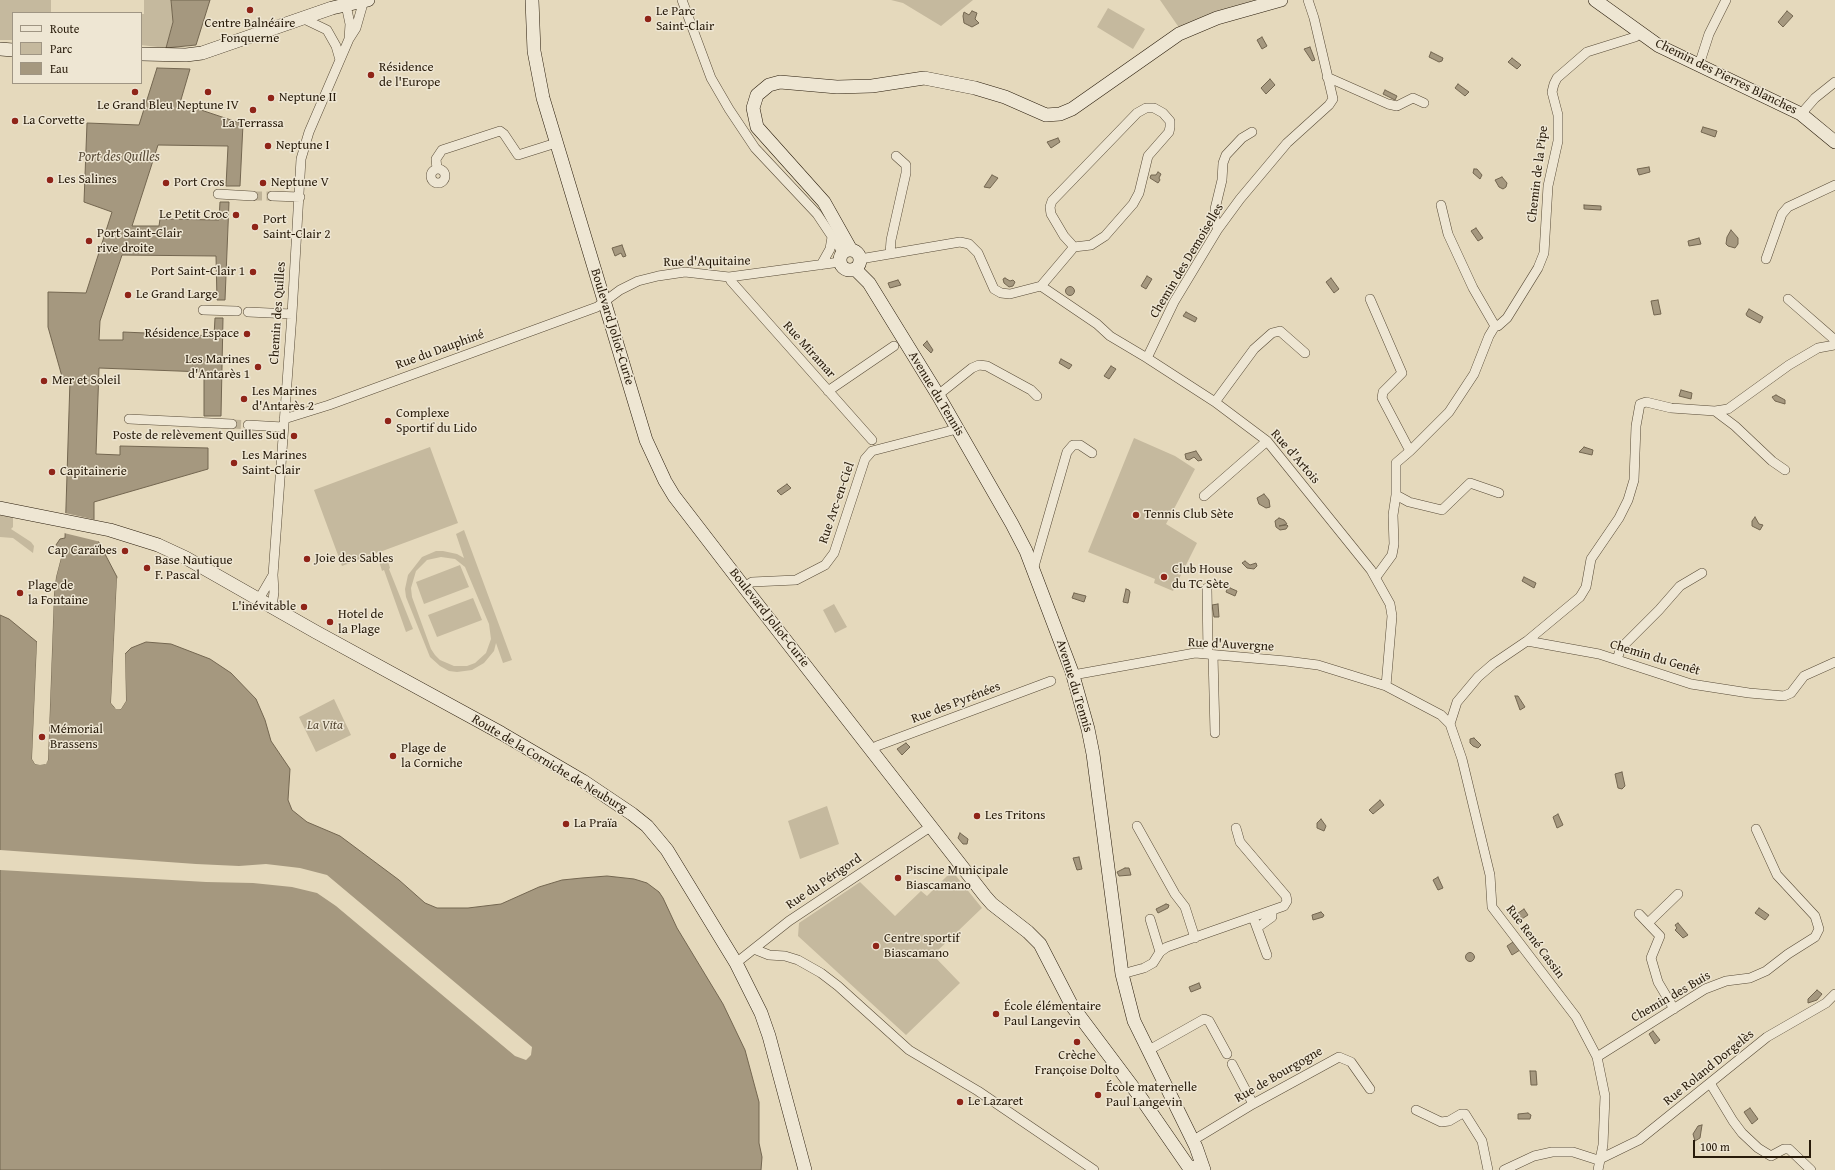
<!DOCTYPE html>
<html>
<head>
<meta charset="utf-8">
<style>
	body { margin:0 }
	#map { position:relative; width:1835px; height:1170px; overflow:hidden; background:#e5d9bc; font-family:"Gentium Book Plus",serif }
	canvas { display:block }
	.legend { position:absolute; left:12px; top:12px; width:130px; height:72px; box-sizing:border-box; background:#eee6d3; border:1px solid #9f9583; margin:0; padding:5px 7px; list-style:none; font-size:12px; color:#281b0a }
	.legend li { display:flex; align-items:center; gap:8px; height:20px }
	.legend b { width:20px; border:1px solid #9f9583 }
	.scale { position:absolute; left:1693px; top:1140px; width:118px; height:18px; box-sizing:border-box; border:2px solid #281b0a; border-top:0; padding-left:5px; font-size:12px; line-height:14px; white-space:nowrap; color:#281b0a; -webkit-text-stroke:3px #eee6d3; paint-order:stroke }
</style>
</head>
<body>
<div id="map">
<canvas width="1835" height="1170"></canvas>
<ul class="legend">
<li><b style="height:5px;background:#eee6d3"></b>Route</li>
<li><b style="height:11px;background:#c5b99e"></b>Parc</li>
<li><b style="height:11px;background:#a5987f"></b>Eau</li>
</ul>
<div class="scale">100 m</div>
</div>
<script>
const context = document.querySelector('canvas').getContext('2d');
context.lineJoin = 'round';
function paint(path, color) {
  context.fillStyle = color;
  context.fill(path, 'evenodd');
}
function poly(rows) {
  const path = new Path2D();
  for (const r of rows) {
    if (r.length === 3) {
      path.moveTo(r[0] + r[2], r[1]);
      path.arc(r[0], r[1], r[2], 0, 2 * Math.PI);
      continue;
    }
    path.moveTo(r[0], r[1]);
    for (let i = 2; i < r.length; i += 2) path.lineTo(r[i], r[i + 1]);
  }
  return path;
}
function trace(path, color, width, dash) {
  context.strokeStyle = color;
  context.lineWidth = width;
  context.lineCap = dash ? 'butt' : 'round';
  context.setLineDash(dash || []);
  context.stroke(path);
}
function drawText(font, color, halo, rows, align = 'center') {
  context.font = font + ' "Gentium Book Plus",serif';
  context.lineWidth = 3;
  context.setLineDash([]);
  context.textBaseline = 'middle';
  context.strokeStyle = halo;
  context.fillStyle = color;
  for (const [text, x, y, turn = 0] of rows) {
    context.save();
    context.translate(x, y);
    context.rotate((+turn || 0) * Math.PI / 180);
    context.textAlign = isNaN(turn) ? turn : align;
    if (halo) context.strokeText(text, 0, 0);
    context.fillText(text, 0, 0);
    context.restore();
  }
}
paint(poly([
	[0,0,51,0,51,13,13,13,13,40,0,40],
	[144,0,171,0,173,21,166,48,141,45,141,14,144,14],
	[891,0,973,0,941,26,903,3],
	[1160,0,1268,0,1180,29],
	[1108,8,1145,29,1133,49,1097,27],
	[1134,438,1175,456,1195,469,1166,524,1197,543,1173,591,1154,583,1155,579,1088,552],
	[430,447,458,523,342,566,314,490],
	[0,515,13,517,13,527,11,529,31,542,34,546,33,553,13,538,0,537],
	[464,530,512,660,503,663,496,643,494,651,484,663,472,670,457,672,449,671,440,666,430,657,406,597,405,589,408,575,422,557,436,551,443,551,457,554,464,558,456,534],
	[441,557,455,559,465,567,489,624,491,639,486,653,475,663,467,666,454,666,440,660,435,655,431,649,412,597,411,588,416,571,427,560],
	[387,558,390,568,389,569,413,629,406,632,384,570,382,571,379,561],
	[460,565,469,587,424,604,416,582],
	[473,598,482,620,437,637,428,615],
	[834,604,847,627,835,633,823,610],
	[334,699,351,735,316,752,299,717],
	[827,806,839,844,800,859,788,821],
	[952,871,982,908,933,955,960,983,906,1035,798,936,799,923,860,882,895,916,921,891,927,896]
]), '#c5b99e');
const water = poly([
	[171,0,210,0,196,45,166,48,173,22,171,0],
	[972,11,977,13,975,19,979,23,972,27,964,23,963,16,964,12,969,15,972,11],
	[1787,11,1793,16,1783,27,1778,22,1787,11],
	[1262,37,1267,46,1262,49,1257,40,1262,37],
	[1310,47,1315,60,1312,61,1304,49,1310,47],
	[1431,52,1443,58,1442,61,1439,62,1429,57,1431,52],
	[1512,58,1521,65,1517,69,1508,62,1512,58],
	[157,68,190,69,180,103,243,124,240,186,226,186,228,146,158,145,132,226,159,226,160,219,219,220,220,202,229,202,225,300,217,300,216,256,122,255,100,321,99,340,123,340,123,332,214,336,215,318,223,318,221,416,204,416,204,372,99,368,96,454,120,455,120,446,208,448,208,469,94,502,94,533,117,577,111,703,114,707,121,709,126,701,125,654,131,648,146,642,171,644,210,659,231,673,256,699,265,720,271,741,290,769,288,800,292,810,307,822,340,836,399,880,425,903,437,908,468,908,501,904,539,887,562,880,582,878,607,876,634,879,647,883,659,892,663,898,677,928,723,1004,745,1050,759,1102,759,1143,762,1157,761,1170,0,1170,0,615,9,619,37,642,32,759,35,764,45,764,48,760,54,594,56,577,62,554,56,545,60,539,65,538,70,380,63,380,48,327,48,292,86,293,112,212,84,202,87,123,139,125,157,68],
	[1270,79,1275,85,1266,94,1261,88,1270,79],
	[1458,84,1469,92,1465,96,1455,88,1458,84],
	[1385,90,1397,96,1395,100,1383,94,1385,90],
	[1703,127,1717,131,1715,137,1701,132,1703,127],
	[1058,138,1060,142,1051,148,1047,142,1058,138],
	[1649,167,1650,172,1639,175,1637,169,1649,167],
	[1474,169,1477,169,1482,175,1480,179,1473,173,1474,169],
	[1158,172,1161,174,1159,178,1160,180,1158,183,1150,178,1151,175,1156,175,1158,172],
	[992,175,998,178,990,188,984,187,992,175],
	[1502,177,1507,183,1506,187,1503,189,1499,187,1495,180,1502,177],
	[1584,205,1601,206,1601,210,1584,209,1584,205],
	[1476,228,1483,238,1478,241,1471,231,1476,228],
	[1731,230,1738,238,1738,244,1735,248,1728,246,1726,244,1727,237,1731,230],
	[1699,238,1701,244,1689,246,1688,241,1699,238],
	[622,245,626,256,623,257,621,253,615,256,612,248,622,245],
	[1147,276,1152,279,1146,289,1141,286,1147,276],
	[1005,278,1010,281,1013,280,1015,282,1013,286,1009,287,1004,283,1003,279,1005,278],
	[1331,278,1339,289,1334,293,1326,282,1331,278],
	[898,280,901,285,890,288,888,283,898,280],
	[1070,291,4.5],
	[1658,300,1661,314,1654,315,1651,301,1658,300],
	[1749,309,1763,317,1760,323,1747,316,1746,314,1749,309],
	[1186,312,1197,318,1195,322,1183,316,1186,312],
	[927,341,933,350,931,353,923,345,927,341],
	[1061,359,1072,365,1069,369,1059,363,1061,359],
	[1111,366,1116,369,1109,379,1104,376,1111,366],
	[1681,390,1692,393,1691,399,1679,396,1681,390],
	[1776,395,1785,400,1785,404,1775,401,1772,397,1776,395],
	[1584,447,1593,450,1592,455,1579,452,1584,447],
	[1196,451,1202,460,1198,461,1194,457,1189,460,1186,459,1185,454,1196,451],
	[787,484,791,488,781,495,777,491,787,484],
	[1264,494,1269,500,1270,507,1266,508,1259,504,1257,498,1264,494],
	[1755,517,1759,524,1763,525,1760,530,1752,526,1752,521,1755,517],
	[1279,518,1284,520,1287,524,1279,526,1287,525,1288,526,1286,529,1280,530,1276,527,1275,521,1279,518],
	[1245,561,1250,565,1256,563,1257,566,1254,569,1247,568,1242,563,1245,561],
	[1524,577,1536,583,1534,588,1522,581,1524,577],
	[1229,585,1230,588,1237,591,1235,596,1226,592,1229,585],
	[1126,589,1129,590,1130,592,1128,603,1123,602,1126,589],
	[1074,593,1086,596,1084,602,1072,598,1074,593],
	[1218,604,1219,617,1214,617,1212,605,1218,604],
	[1515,696,1518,696,1525,707,1520,710,1515,696],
	[1474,738,1481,745,1478,748,1473,746,1470,743,1470,739,1474,738],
	[906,743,910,747,902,755,897,749,906,743],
	[1622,772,1625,786,1622,789,1618,788,1615,774,1622,772],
	[1380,800,1384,805,1373,814,1369,810,1380,800],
	[1558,814,1563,825,1557,828,1553,817,1558,814],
	[1321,819,1326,826,1324,831,1317,828,1317,823,1321,819],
	[960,833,968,839,967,844,963,844,958,838,960,833],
	[1079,857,1082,869,1077,870,1073,858,1079,857],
	[1125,868,1129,868,1131,875,1119,876,1117,872,1125,868],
	[1438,877,1443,888,1438,890,1433,880,1438,877],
	[1166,904,1169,905,1168,908,1158,913,1156,909,1166,904],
	[1759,908,1769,915,1765,920,1755,913,1759,908],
	[1524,909,1528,915,1517,922,1514,916,1524,909],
	[1321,912,1324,915,1323,917,1313,920,1312,915,1321,912],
	[1678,923,1688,935,1683,938,1675,930,1677,928,1675,925,1678,923],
	[1513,942,1520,950,1512,955,1507,946,1513,942],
	[1470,957,4.5],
	[1199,983,1201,988,1191,992,1189,987,1199,983],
	[1817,990,1822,994,1817,1000,1808,1003,1808,999,1817,990],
	[1653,1031,1660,1040,1655,1044,1649,1034,1653,1031],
	[1530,1071,1536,1071,1537,1085,1531,1085,1530,1071],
	[1750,1108,1758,1119,1752,1124,1744,1112,1750,1108],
	[1528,1113,1531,1115,1530,1119,1518,1119,1518,1114,1528,1113],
	[1702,1125,1700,1138,1695,1141,1693,1134,1698,1126,1702,1125]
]);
paint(water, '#a5987f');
trace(water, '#736650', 1);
paint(poly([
	[65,513,96,520,96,532,101,542,64,533],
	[56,545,62,554,56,577,54,594,48,760,46,764,40,765,35,764,32,759,37,642,38,640,39,642,34,759,36,762,40,763,44,763,46,760,52,594,54,576,60,555,54,546],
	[117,577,119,581,113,702,117,707,121,707,124,701,123,654,125,651,126,701,121,709,116,709,111,703],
	[0,850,196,864,239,866,266,864,300,868,327,875,532,1047,531,1055,526,1060,515,1056,336,906,317,893,292,887,253,883,206,882,0,870]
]), '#e5d9bc');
trace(poly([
	[253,196,272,196],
	[232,424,248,425]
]), '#bfb398', 9, [9, 4.5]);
const street = poly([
	[345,0,350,24,349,39,356,28,364,0],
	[682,0,711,78,729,109,755,148,817,214,843,253],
	[302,18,327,30,336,46,340,60],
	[1699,65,1709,34,1726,0],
	[1327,77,1388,104,1397,106,1413,98,1424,103],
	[1801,114,1815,98,1835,82],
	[438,176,7],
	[437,169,436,159,442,150,500,131,504,134,518,155,556,143],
	[218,194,253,196],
	[272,196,300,197],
	[1441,205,1448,234,1473,288,1495,326],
	[1218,229,1215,222,1215,209,1222,180,1223,163,1226,155,1242,138,1252,132],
	[890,254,891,240,906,173,906,165,896,156],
	[860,259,960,242,969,244,978,253,994,289,1001,293,1010,294,1041,286],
	[1766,259,1782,214,1788,207,1835,185],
	[821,265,830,249,832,237],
	[729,277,731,281,872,440],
	[1041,286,1097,324,1110,336,1147,358,1215,402,1267,441,1371,570,1390,604,1392,616,1386,686],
	[1041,286,1074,247,1091,245,1105,236,1133,204,1139,193,1148,156,1169,132,1170,127,1170,121,1163,113,1154,108,1146,108,1137,113,1052,201,1050,207,1051,214,1064,236,1074,247],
	[1370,299,1402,373,1383,392,1382,398,1410,451],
	[1788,299,1835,340],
	[203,310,237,311],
	[248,312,292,314],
	[1147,358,1174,302,1218,229,1240,199,1287,143,1329,105,1333,99,1314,18,1308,0],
	[828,391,894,346],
	[938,395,972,368,979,365,987,366,1031,390,1037,396],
	[1215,402,1254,349,1272,333,1280,331,1305,353],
	[1715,411,1728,409,1789,365,1818,348,1835,345],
	[129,419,232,424],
	[284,419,329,405,597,307,620,290,638,281,658,276,685,272,729,277,840,262],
	[248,425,283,427],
	[1396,495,1409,502,1442,510,1470,483,1499,493],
	[1204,496,1267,441],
	[1033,570,1067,452,1073,445,1080,445,1092,453],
	[273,575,292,314,301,159,309,132,349,39],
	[1376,577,1392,555,1394,544,1393,515,1396,495,1396,463,1410,451,1449,412,1474,374,1489,336,1495,326,1498,326,1507,318,1538,268,1544,253,1548,186,1558,141,1558,115,1552,92,1554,84,1557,78,1587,52,1635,37,1640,33],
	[744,587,752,582,796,580,825,565,834,553,865,459,872,451,957,429],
	[1207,588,1208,654],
	[259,599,273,575,274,592,272,607],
	[1527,641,1599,654,1691,684,1749,693,1784,696,1791,693,1804,676,1835,662],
	[1213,655,1215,733],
	[1617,659,1621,648,1659,610,1680,586,1702,573],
	[1073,675,1195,653,1286,661,1318,665,1386,686,1441,715,1450,724,1462,759,1490,875,1492,907,1576,1017,1597,1057,1605,1096,1603,1145,1598,1170],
	[1450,724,1457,702,1478,677,1493,664,1527,641,1580,597,1586,587,1591,559,1619,518,1628,500,1634,480,1636,426,1640,404,1646,402,1671,408,1715,411,1735,426,1772,461,1785,470],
	[871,750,877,746,1051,681],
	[1137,826,1175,894,1185,907,1195,938],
	[1639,914,1660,936,1651,958,1658,982,1674,1009],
	[1253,917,1267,955],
	[1150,919,1160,952],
	[1648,923,1678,894],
	[1258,927,1272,917,1272,912],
	[754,949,769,955,785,956,798,960,821,973,838,986,909,1050,978,1091,1094,1170],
	[736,963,789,921,930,827],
	[1122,974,1144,968,1153,963,1160,952,1167,947,1284,906,1287,901,1286,896,1240,842,1236,828],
	[1149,1050,1204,1019,1209,1021,1227,1054],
	[1597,1057,1705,989,1726,981,1750,978,1766,971,1788,954,1815,937,1819,929,1815,916,1777,875,1756,829],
	[1232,1064,1253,1104],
	[1710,1083,1733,1121,1742,1133,1758,1148,1771,1156,1784,1149,1789,1149,1811,1170],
	[1416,1110,1441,1122,1449,1121,1461,1114,1465,1114,1482,1141,1488,1170],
	[1192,1141,1253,1104,1339,1057,1351,1062,1370,1089],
	[1504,1170,1534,1156,1552,1152,1573,1152,1598,1160,1639,1140,1767,1037,1826,1003,1835,994]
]);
const secondary = poly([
	[532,0,534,51,543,98,646,440,665,481,674,496,744,587,985,896,992,904,1028,932,1040,944,1072,1006,1141,1098,1188,1166,1195,1168,1199,1166,1201,1162],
	[1595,0,1659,46,1801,114,1835,142],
	[0,49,13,50],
	[141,54,186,55,202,53,332,8,368,0],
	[850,260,10],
	[851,250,824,202,757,127,753,108,757,95,769,85,780,82,837,87,872,86,924,78,975,88,1005,97,1046,115,1060,114,1072,109,1179,34,1217,18,1281,0],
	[855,269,869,283,938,395,1012,524,1026,551,1072,672,1088,729,1093,754,1122,974,1134,1021,1196,1147,1204,1170],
	[0,508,110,530,158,545,186,558,316,632,501,733,583,781,632,814,647,826,667,850,736,963,761,1013,769,1036,805,1170]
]);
trace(street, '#574a36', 10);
trace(secondary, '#281b0a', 14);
trace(street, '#eee6d3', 9);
trace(secondary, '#eee6d3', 13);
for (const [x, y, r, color] of [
	[250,10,4,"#8f2418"],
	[648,19,4,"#8f2418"],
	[371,75,4,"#8f2418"],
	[135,92,4,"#8f2418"],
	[208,92,4,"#8f2418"],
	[271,98,4,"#8f2418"],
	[253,110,4,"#8f2418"],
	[15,121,4,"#8f2418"],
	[268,146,4,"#8f2418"],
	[50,180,4,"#8f2418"],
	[166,183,4,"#8f2418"],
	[263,183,4,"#8f2418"],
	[236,215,4,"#8f2418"],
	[255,227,4,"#8f2418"],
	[89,241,4,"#8f2418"],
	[253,272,4,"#8f2418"],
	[128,295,4,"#8f2418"],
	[247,334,4,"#8f2418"],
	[258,367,4,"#8f2418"],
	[44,381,4,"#8f2418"],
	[244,399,4,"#8f2418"],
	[388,421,4,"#8f2418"],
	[294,436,4,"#8f2418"],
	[234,463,4,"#8f2418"],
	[52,472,4,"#8f2418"],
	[1136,515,4,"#8f2418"],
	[125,551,4,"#8f2418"],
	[307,559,4,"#8f2418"],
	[147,568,4,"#8f2418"],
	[1164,577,4,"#8f2418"],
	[20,593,4,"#8f2418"],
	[304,607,4,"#8f2418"],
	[330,622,4,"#8f2418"],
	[42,737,4,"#8f2418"],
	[393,756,4,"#8f2418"],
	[977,816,4,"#8f2418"],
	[566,824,4,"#8f2418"],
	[898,878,4,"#8f2418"],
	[876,946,4,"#8f2418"],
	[996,1014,4,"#8f2418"],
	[1077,1042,4,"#8f2418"],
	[1098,1095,4,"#8f2418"],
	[960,1102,4,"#8f2418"]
]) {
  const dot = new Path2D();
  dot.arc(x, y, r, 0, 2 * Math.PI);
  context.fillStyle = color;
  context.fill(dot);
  trace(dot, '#eee6d3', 1.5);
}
drawText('13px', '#281b0a', '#eee6d3', [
	["Le Parc",656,12],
	["Saint-Clair",656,27],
	["Centre Balnéaire",250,24,"center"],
	["Fonquerne",250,39,"center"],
	["Résidence",379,68],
	["de l'Europe",379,83],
	["Neptune II",279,98],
	["Le Grand Bleu",135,106,"center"],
	["Neptune IV",208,106,"center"],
	["La Corvette",23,121],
	["La Terrassa",253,124,"center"],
	["Neptune I",276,146],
	["Les Salines",58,180],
	["Port Cros",174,183],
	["Neptune V",271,183],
	["Le Petit Croc",228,215,"right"],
	["Port",263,220],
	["Saint-Clair 2",263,235],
	["Port Saint-Clair",97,234],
	["rive droite",97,249],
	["Port Saint-Clair 1",245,272,"right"],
	["Le Grand Large",136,295],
	["Résidence Espace",239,334,"right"],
	["Les Marines",250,360,"right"],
	["d'Antarès 1",250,375,"right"],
	["Mer et Soleil",52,381],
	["Les Marines",252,392],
	["d'Antarès 2",252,407],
	["Complexe",396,414],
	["Sportif du Lido",396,429],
	["Poste de relèvement Quilles Sud",286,436,"right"],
	["Les Marines",242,456],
	["Saint-Clair",242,471],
	["Capitainerie",60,472],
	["Tennis Club Sète",1144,515],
	["Cap Caraïbes",117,551,"right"],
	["Joie des Sables",315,559],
	["Base Nautique",155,561],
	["F. Pascal",155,576],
	["Club House",1172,570],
	["du TC Sète",1172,585],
	["Plage de",28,586],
	["la Fontaine",28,601],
	["L'inévitable",296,607,"right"],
	["Hotel de",338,615],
	["la Plage",338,630],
	["Mémorial",50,730],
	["Brassens",50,745],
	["Plage de",401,749],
	["la Corniche",401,764],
	["Les Tritons",985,816],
	["La Praïa",574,824],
	["Piscine Municipale",906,871],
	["Biascamano",906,886],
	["Centre sportif",884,939],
	["Biascamano",884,954],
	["École élémentaire",1004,1007],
	["Paul Langevin",1004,1022],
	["Crèche",1077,1056,"center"],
	["Françoise Dolto",1077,1071,"center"],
	["École maternelle",1106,1088],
	["Paul Langevin",1106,1103],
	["Le Lazaret",968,1102]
], 'left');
drawText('13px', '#281b0a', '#eee6d3', [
	["Chemin des Pierres Blanches",1726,77,26],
	["Chemin de la Pipe",1538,174,-83],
	["Chemin des Demoiselles",1187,261,-59],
	["Rue d'Aquitaine",707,262,-1],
	["Chemin des Quilles",278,313,-86],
	["Boulevard Joliot-Curie",612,327,73],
	["Rue du Dauphiné",440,350,-20],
	["Rue Miramar",809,350,48],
	["Avenue du Tennis",936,394,59],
	["Rue d'Artois",1295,457,49],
	["Rue Arc-en-Ciel",837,503,-71],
	["Boulevard Joliot-Curie",769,618,52],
	["Rue d'Auvergne",1231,645,3],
	["Chemin du Genêt",1655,658,17],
	["Avenue du Tennis",1074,686,73],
	["Rue des Pyrénées",956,703,-21],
	["Route de la Corniche de Neuburg",549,764,31],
	["Rue du Périgord",824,882,-34],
	["Rue René Cassin",1535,942,53],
	["Chemin des Buis",1671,997,-30],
	["Rue Roland Dorgelès",1709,1068,-39],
	["Rue de Bourgogne",1279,1075,-30]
]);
drawText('italic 13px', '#574a36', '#eee6d3', [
	["La Vita",325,726]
]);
drawText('italic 14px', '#5a4d39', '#eee6d3', [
	["Port des Quilles",119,157]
]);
</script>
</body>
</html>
